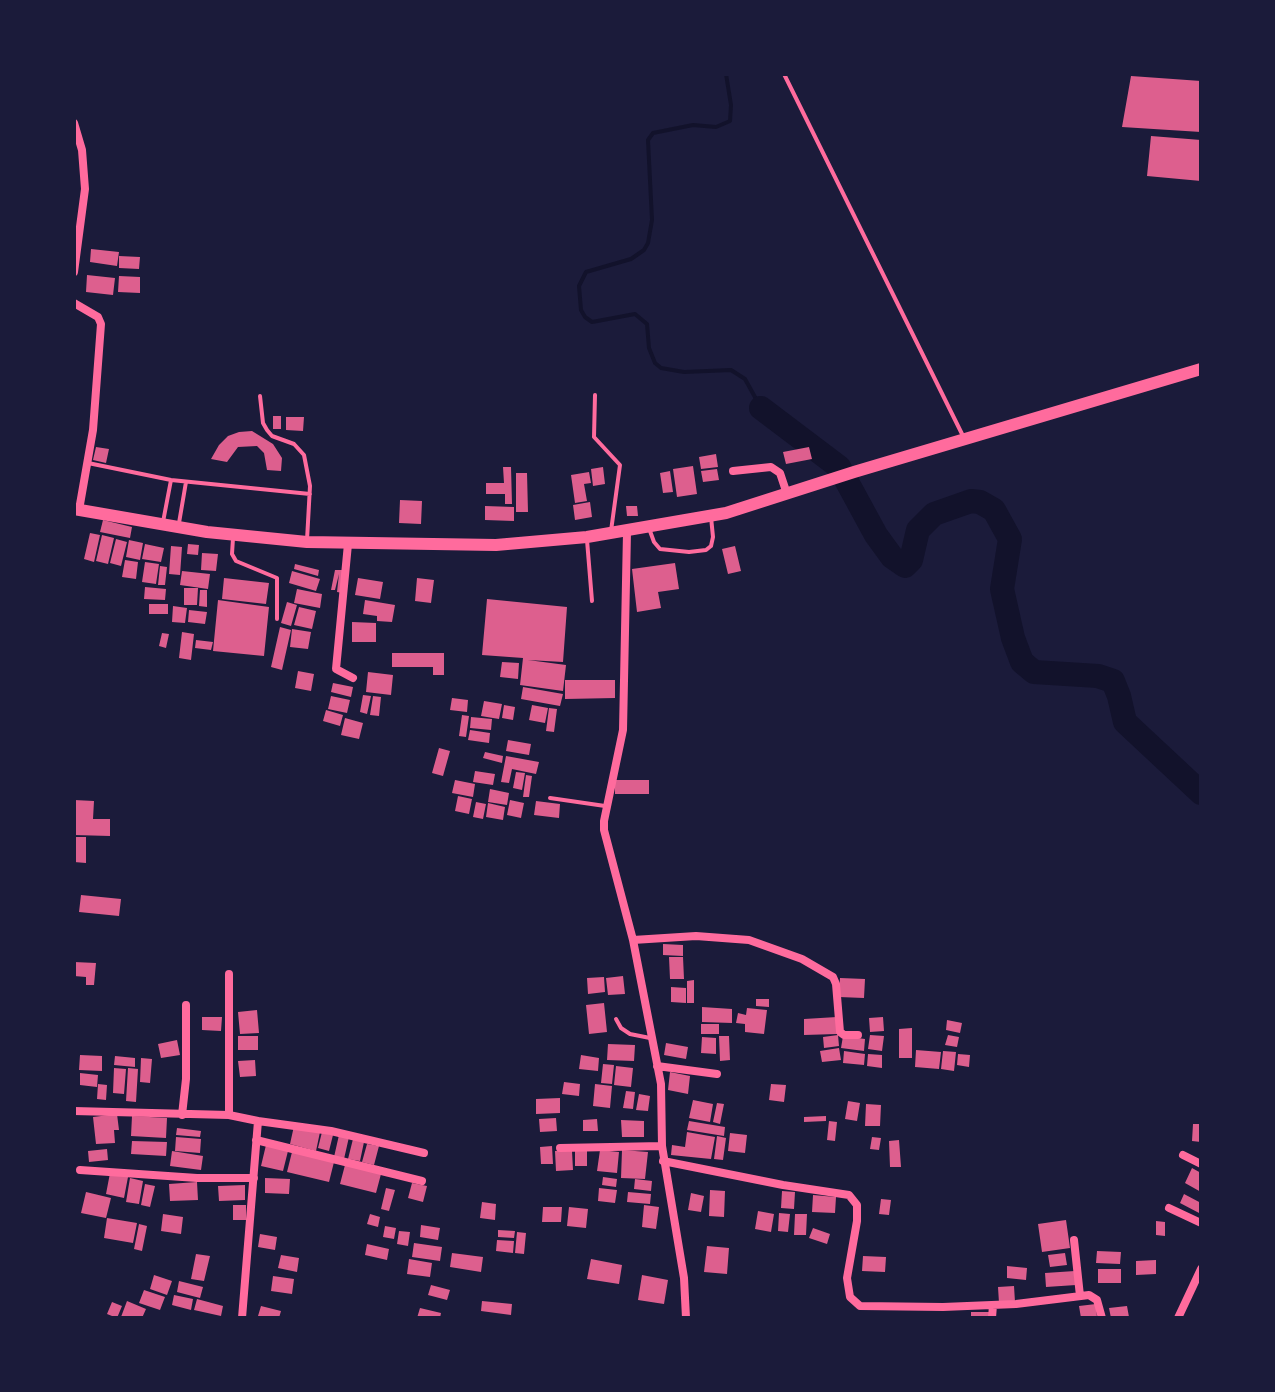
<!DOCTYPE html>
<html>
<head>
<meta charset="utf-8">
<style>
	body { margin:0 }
	#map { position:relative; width:1275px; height:1392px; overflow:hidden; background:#1b1b3a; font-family:Signika,sans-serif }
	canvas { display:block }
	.frame { position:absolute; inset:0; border:76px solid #1b1b3a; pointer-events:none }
</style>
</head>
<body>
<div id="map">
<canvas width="1275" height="1392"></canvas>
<div class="frame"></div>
</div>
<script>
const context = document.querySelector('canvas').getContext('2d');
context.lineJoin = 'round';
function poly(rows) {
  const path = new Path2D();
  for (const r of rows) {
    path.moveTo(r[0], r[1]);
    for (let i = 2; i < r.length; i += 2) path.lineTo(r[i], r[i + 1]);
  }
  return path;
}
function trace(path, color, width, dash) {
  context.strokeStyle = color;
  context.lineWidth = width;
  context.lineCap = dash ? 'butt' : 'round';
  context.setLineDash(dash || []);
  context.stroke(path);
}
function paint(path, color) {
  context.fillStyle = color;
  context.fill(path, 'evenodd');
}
trace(poly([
	[726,74,731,105,730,121,716,127,693,125,653,133,648,140,652,220,648,243,644,250,631,259,586,272,579,286,581,310,585,317,592,322,635,314,647,324,649,348,655,363,661,368,684,372,731,370,745,379,761,408]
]), '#12122b', 4);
trace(poly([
	[761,408,839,467,876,535,892,557,905,566,911,560,918,530,934,514,971,501,980,502,994,510,1010,539,1002,589,1013,638,1022,662,1034,672,1098,676,1113,681,1119,696,1125,722,1201,793]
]), '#12122b', 24);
paint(poly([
	[1131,76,1201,81,1201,132,1122,127],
	[1151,136,1201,140,1201,181,1147,176],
	[91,249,119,252,117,266,90,262],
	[119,256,140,257,139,269,119,268],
	[87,275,115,278,113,295,86,292],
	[119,276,140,277,140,293,118,292],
	[273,416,281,416,281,429,273,429],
	[286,417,304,417,303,431,286,430],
	[252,431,273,444,282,458,281,471,267,470,264,453,257,446,238,447,227,462,211,459,219,445,228,436,239,432],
	[96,447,109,449,106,463,93,460],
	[809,447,812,459,786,464,783,452],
	[716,454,718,467,701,469,699,457],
	[693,466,697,494,677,497,673,469],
	[503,467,511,467,512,504,505,504,505,494,486,494,486,483,504,483],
	[603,467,605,484,593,486,591,469],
	[717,469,719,480,703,482,701,471],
	[670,471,673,492,663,493,660,473],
	[589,472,591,483,584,484,587,501,575,503,571,475],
	[516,473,527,473,528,512,516,512],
	[400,500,422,501,421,524,399,523],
	[590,502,592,517,575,520,573,505],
	[485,506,514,507,514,521,485,520],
	[626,506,637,506,638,516,627,516],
	[103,520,132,527,130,538,100,532],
	[90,533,100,535,94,562,84,559],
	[102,535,114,538,108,564,96,561],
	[116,539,127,542,121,566,110,563],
	[129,540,143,543,140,560,126,557],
	[145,544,164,548,161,562,142,559],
	[188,544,199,545,198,555,187,554],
	[171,546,182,547,180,575,169,574],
	[735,546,741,571,728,574,722,549],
	[202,553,218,554,216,571,201,570],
	[125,560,138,562,136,579,122,577],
	[145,562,159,564,156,584,142,582],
	[675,563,679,589,658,592,661,608,637,612,632,569],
	[295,564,319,570,318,576,294,569],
	[160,566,167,567,165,585,158,585],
	[335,570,346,570,343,593,337,592,339,574,335,590,331,590],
	[182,571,210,574,208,589,180,585],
	[292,571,320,579,316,591,289,583],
	[224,578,269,583,266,604,222,599],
	[358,578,383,582,380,599,355,595],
	[417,578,434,580,431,603,415,601],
	[145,587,166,589,165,600,144,599],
	[184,588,198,588,197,605,184,605],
	[297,589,322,594,320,608,294,603],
	[200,590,207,590,207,607,199,606],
	[487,599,567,607,563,662,528,660,566,665,563,691,520,685,523,658,482,655],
	[218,600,269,607,264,656,213,651],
	[365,600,395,605,392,622,377,621,377,616,363,614],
	[287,602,297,605,291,626,281,623],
	[149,604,168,604,168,614,149,614],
	[173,606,187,608,185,623,172,622],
	[299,607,316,611,312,629,294,625],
	[189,610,207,612,205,624,188,622],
	[352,622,376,623,376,642,352,642],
	[280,627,291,630,282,670,271,667],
	[292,629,311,632,308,649,290,647],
	[182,632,194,634,191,660,179,658],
	[162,633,169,634,166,648,159,646],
	[196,640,213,642,211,650,195,648],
	[392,653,444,653,444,675,433,675,433,667,392,667],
	[502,662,519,663,518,679,500,677],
	[298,671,314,674,311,691,295,688],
	[368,672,393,675,391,695,366,692],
	[565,680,615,680,615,698,565,699],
	[333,683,353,687,351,697,331,692],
	[523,687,563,694,560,706,521,699],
	[363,695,371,696,367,714,360,712],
	[331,696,350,700,347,713,328,709],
	[373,696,381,697,379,716,370,715],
	[452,698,468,700,467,712,450,710],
	[484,701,502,704,499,719,481,716],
	[504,705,515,707,513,720,502,718],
	[532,705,548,708,545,723,529,720],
	[549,708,557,709,554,732,546,731],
	[326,710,343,715,340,726,323,721],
	[462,715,469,716,466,737,459,736],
	[471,717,492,719,491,730,470,728],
	[345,718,363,723,359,739,341,735],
	[470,730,490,733,489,743,468,740],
	[508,740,531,744,529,755,506,751],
	[439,748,450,751,443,776,432,773],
	[485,752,503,756,502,763,483,758],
	[506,756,539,762,536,774,512,769,509,783,501,782],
	[475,771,495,774,493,785,473,782],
	[516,772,525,773,522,790,513,788],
	[526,775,532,776,529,797,523,797],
	[455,780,475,784,473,797,452,793],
	[615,780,649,780,649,794,615,794],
	[490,789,509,793,507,805,488,802],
	[458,796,472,799,469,814,455,811],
	[74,800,94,801,93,819,110,819,110,836,74,835],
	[510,800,524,803,521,818,507,815],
	[536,801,560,804,559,818,534,815],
	[476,802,486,804,483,819,473,817],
	[488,803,505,807,503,820,486,817],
	[74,837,86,837,86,863,74,862],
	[81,895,121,899,119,916,79,912],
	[663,944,683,945,683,956,663,955],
	[669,957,683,957,684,979,670,979],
	[74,962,96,963,94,985,86,985,86,977,74,976],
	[623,976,625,994,608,995,606,978],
	[604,977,605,992,588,994,587,978],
	[840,978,865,979,864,998,839,997],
	[694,980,694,1003,687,1003,687,981],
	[671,987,686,988,686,1003,671,1002],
	[756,999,769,999,769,1007,756,1006],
	[604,1003,607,1032,589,1034,586,1005],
	[702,1007,732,1009,732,1023,702,1022],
	[747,1008,767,1010,764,1034,745,1032,745,1024,736,1023,738,1013,746,1015],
	[257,1010,259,1033,240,1034,238,1012],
	[202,1017,222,1017,221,1031,202,1030],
	[837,1017,837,1034,804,1035,804,1019],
	[883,1017,884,1031,870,1032,869,1018],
	[947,1020,962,1023,960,1033,946,1030],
	[701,1024,719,1024,719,1034,701,1034],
	[912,1028,912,1058,899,1058,899,1029],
	[838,1035,839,1046,824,1048,823,1037],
	[870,1035,884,1036,882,1051,868,1049],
	[948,1035,959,1037,957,1047,945,1045],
	[238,1036,258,1036,258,1050,238,1050],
	[719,1036,729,1036,730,1060,720,1061],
	[843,1036,865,1039,864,1051,841,1048],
	[702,1037,716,1038,716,1054,701,1053],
	[177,1040,180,1055,161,1058,158,1044],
	[666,1043,688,1047,686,1059,664,1055],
	[608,1044,635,1045,634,1061,607,1060],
	[839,1048,841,1060,822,1062,820,1051],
	[916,1050,941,1052,939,1069,915,1067],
	[844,1051,865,1054,864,1065,843,1063],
	[943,1051,956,1052,954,1071,941,1069],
	[868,1054,882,1055,882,1068,867,1066],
	[958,1054,970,1055,969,1067,957,1065],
	[80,1055,102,1056,102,1071,79,1070],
	[581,1055,599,1058,598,1071,579,1069],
	[115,1056,135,1058,135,1067,114,1065],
	[141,1058,152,1059,150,1083,140,1082],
	[255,1060,256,1076,240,1077,238,1061],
	[603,1064,614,1065,612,1084,601,1083],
	[616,1066,633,1068,631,1087,614,1085],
	[114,1068,126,1069,124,1094,113,1093],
	[128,1068,138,1069,136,1102,126,1101],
	[670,1072,690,1076,688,1094,668,1090],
	[80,1073,98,1075,97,1087,80,1085],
	[564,1082,580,1084,579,1096,562,1094],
	[98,1084,107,1085,106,1100,97,1099],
	[595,1084,612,1086,610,1108,593,1106],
	[771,1084,786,1085,784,1102,769,1100],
	[626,1091,635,1092,633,1109,623,1108],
	[639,1094,650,1096,648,1111,636,1110],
	[560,1098,560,1113,536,1114,536,1099],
	[693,1100,713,1104,710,1122,689,1118],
	[848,1101,860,1103,857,1121,845,1119],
	[717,1103,724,1104,720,1124,713,1122],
	[866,1104,881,1105,880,1126,865,1126],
	[117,1114,119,1130,114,1130,115,1143,96,1144,93,1117],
	[132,1116,167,1118,166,1138,131,1136],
	[826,1116,826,1121,804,1122,804,1117],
	[556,1118,557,1131,540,1132,539,1119],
	[597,1119,598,1131,583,1131,583,1120],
	[621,1120,644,1121,644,1137,622,1137],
	[689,1121,725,1127,724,1136,687,1130],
	[829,1121,837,1122,835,1141,827,1140],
	[1193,1124,1201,1124,1201,1142,1192,1141],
	[294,1126,320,1132,316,1151,290,1144],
	[177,1128,201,1131,200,1137,176,1135],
	[322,1132,333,1135,329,1151,318,1148],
	[687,1132,715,1137,711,1159,671,1155,672,1145,685,1147],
	[730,1133,747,1135,745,1153,728,1151],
	[339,1135,349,1137,344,1159,334,1157],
	[717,1136,726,1138,723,1160,714,1159],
	[176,1137,201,1139,200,1153,175,1151],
	[872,1137,881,1138,879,1150,870,1149],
	[353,1139,364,1142,360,1161,348,1159],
	[899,1140,901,1167,890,1167,889,1141],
	[132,1141,167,1142,166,1156,131,1154],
	[367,1144,379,1146,374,1165,362,1162],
	[266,1145,288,1151,283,1171,261,1166],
	[552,1146,553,1164,541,1164,540,1147],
	[107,1149,108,1160,89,1162,88,1151],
	[587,1149,587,1166,575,1166,575,1150],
	[600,1150,619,1152,617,1173,597,1171],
	[622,1150,648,1152,645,1179,621,1178],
	[172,1151,203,1156,201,1170,170,1166],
	[555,1151,572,1151,573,1170,556,1171],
	[292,1152,334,1162,329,1182,287,1172],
	[345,1165,381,1174,376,1193,340,1184],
	[1192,1168,1201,1173,1201,1192,1185,1183],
	[110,1173,128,1177,124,1198,106,1194],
	[603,1177,617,1179,616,1187,602,1185],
	[130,1178,143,1181,139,1204,126,1202],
	[265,1178,290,1179,289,1194,265,1193],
	[635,1179,652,1181,651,1191,634,1189],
	[197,1182,198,1200,170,1201,169,1184],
	[412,1183,427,1186,423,1202,408,1198],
	[145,1184,155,1186,150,1207,141,1205],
	[245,1185,245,1200,219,1201,218,1186],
	[386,1188,395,1190,389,1211,381,1209],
	[599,1188,617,1190,615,1203,598,1201],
	[710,1190,725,1191,724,1217,709,1216],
	[782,1191,795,1192,794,1209,781,1208],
	[86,1192,111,1198,106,1218,81,1213],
	[628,1192,651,1194,650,1204,627,1202],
	[691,1193,704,1196,701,1212,688,1210],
	[1184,1194,1201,1203,1201,1214,1180,1203],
	[813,1195,836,1197,835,1213,812,1212],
	[881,1199,891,1200,889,1215,879,1214],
	[482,1202,496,1204,495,1220,480,1218],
	[233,1205,246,1205,246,1220,233,1220],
	[644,1205,659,1207,656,1229,642,1227],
	[543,1207,562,1207,561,1222,542,1222],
	[569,1207,588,1209,586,1228,567,1226],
	[758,1211,774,1214,771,1232,755,1229],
	[779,1213,790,1214,788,1232,778,1231],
	[163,1214,183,1217,181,1234,161,1231],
	[370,1214,380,1217,378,1227,367,1224],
	[795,1214,807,1214,806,1235,794,1235],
	[107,1218,137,1223,133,1243,104,1238],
	[1066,1220,1070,1248,1042,1252,1038,1224],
	[1156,1221,1165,1222,1165,1236,1156,1235],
	[139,1224,147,1226,142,1251,134,1249],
	[421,1225,440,1228,438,1240,420,1237],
	[385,1226,396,1228,394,1239,383,1237],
	[813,1228,830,1234,827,1244,809,1238],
	[498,1230,515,1231,514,1238,498,1237],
	[399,1231,410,1232,408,1246,397,1244],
	[517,1232,526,1233,524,1254,515,1253],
	[260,1234,277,1237,275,1250,258,1247],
	[497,1240,514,1241,513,1253,496,1251],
	[414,1243,442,1247,440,1261,412,1257],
	[367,1244,389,1249,387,1260,365,1255],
	[707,1246,729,1248,727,1274,704,1272],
	[1097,1251,1121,1252,1120,1264,1096,1263],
	[452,1253,483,1257,481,1272,450,1267],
	[1065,1253,1067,1265,1050,1267,1048,1255],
	[196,1254,210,1256,204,1281,191,1279],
	[281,1255,299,1258,297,1272,278,1268],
	[863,1256,886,1257,885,1272,862,1271],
	[409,1259,432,1263,430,1277,407,1274],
	[591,1259,622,1265,619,1284,587,1279],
	[1156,1260,1156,1274,1136,1275,1136,1261],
	[1007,1266,1027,1268,1026,1280,1007,1278],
	[1098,1269,1121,1269,1121,1283,1098,1283],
	[1075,1271,1076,1285,1046,1287,1045,1273],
	[154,1275,172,1281,167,1295,150,1289],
	[642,1275,668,1280,664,1304,638,1300],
	[273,1276,294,1279,292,1294,271,1291],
	[179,1281,203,1287,200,1298,177,1292],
	[431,1285,450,1290,447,1300,428,1295],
	[1014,1286,1015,1302,999,1303,998,1287],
	[144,1290,165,1297,160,1310,139,1303],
	[174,1295,193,1299,191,1310,172,1305],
	[197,1299,223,1306,221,1316,194,1310],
	[127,1301,146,1309,142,1318,121,1317],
	[482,1301,512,1304,511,1315,481,1311],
	[112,1302,122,1306,117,1318,107,1314],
	[1096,1304,1097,1318,1081,1318,1079,1306],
	[261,1306,281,1311,279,1318,258,1316],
	[1127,1306,1129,1317,1111,1318,1109,1308],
	[420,1308,441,1313,440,1318,417,1318],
	[971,1312,991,1312,991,1318,971,1318]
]), '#dd5f8e');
trace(poly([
	[784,74,964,438],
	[595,395,594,437,620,465,611,531],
	[260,396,263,423,267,430,272,436,294,444,304,455,310,486,307,540],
	[88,463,171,480,310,494],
	[163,522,171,480],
	[179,523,186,482],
	[650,531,654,542,660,549,689,552,706,550,711,546,713,537,711,517],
	[233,538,232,554,236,561,277,578,277,619],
	[587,540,592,601],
	[550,798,605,806],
	[616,1019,621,1028,630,1034,650,1038]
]), '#ff6b9d', 4);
trace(poly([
	[74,123,82,150,85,189,74,272],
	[74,303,98,317,101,324,93,430,79,510],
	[733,471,771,467,780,473,787,494],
	[627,532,623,730,604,821,604,830,633,940,661,1084,662,1146,684,1278,686,1318],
	[348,544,336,669,353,678],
	[633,940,696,936,749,940,802,959,833,977,836,984,840,1032,844,1035,858,1035],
	[657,1066,717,1074],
	[74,1111,229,1115,258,1121,242,1318],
	[182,1115,186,1079,186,1005],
	[229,1115,229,974],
	[258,1121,331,1131,424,1153],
	[256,1140,422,1181],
	[560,1148,662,1146],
	[1183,1155,1201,1164],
	[663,1161,783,1185,849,1195,857,1205,857,1221,847,1278,850,1297,860,1306,943,1307,1016,1304,1089,1295,1097,1300,1102,1318],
	[80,1170,197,1178,254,1178],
	[1169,1208,1201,1223],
	[1074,1240,1080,1296],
	[992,1318,993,1305],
	[1178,1318,1201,1269]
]), '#ff6b9d', 8);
trace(poly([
	[74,509,207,532,307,542,496,545,587,537,726,513,854,472,1201,369]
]), '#ff6b9d', 12);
</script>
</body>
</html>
